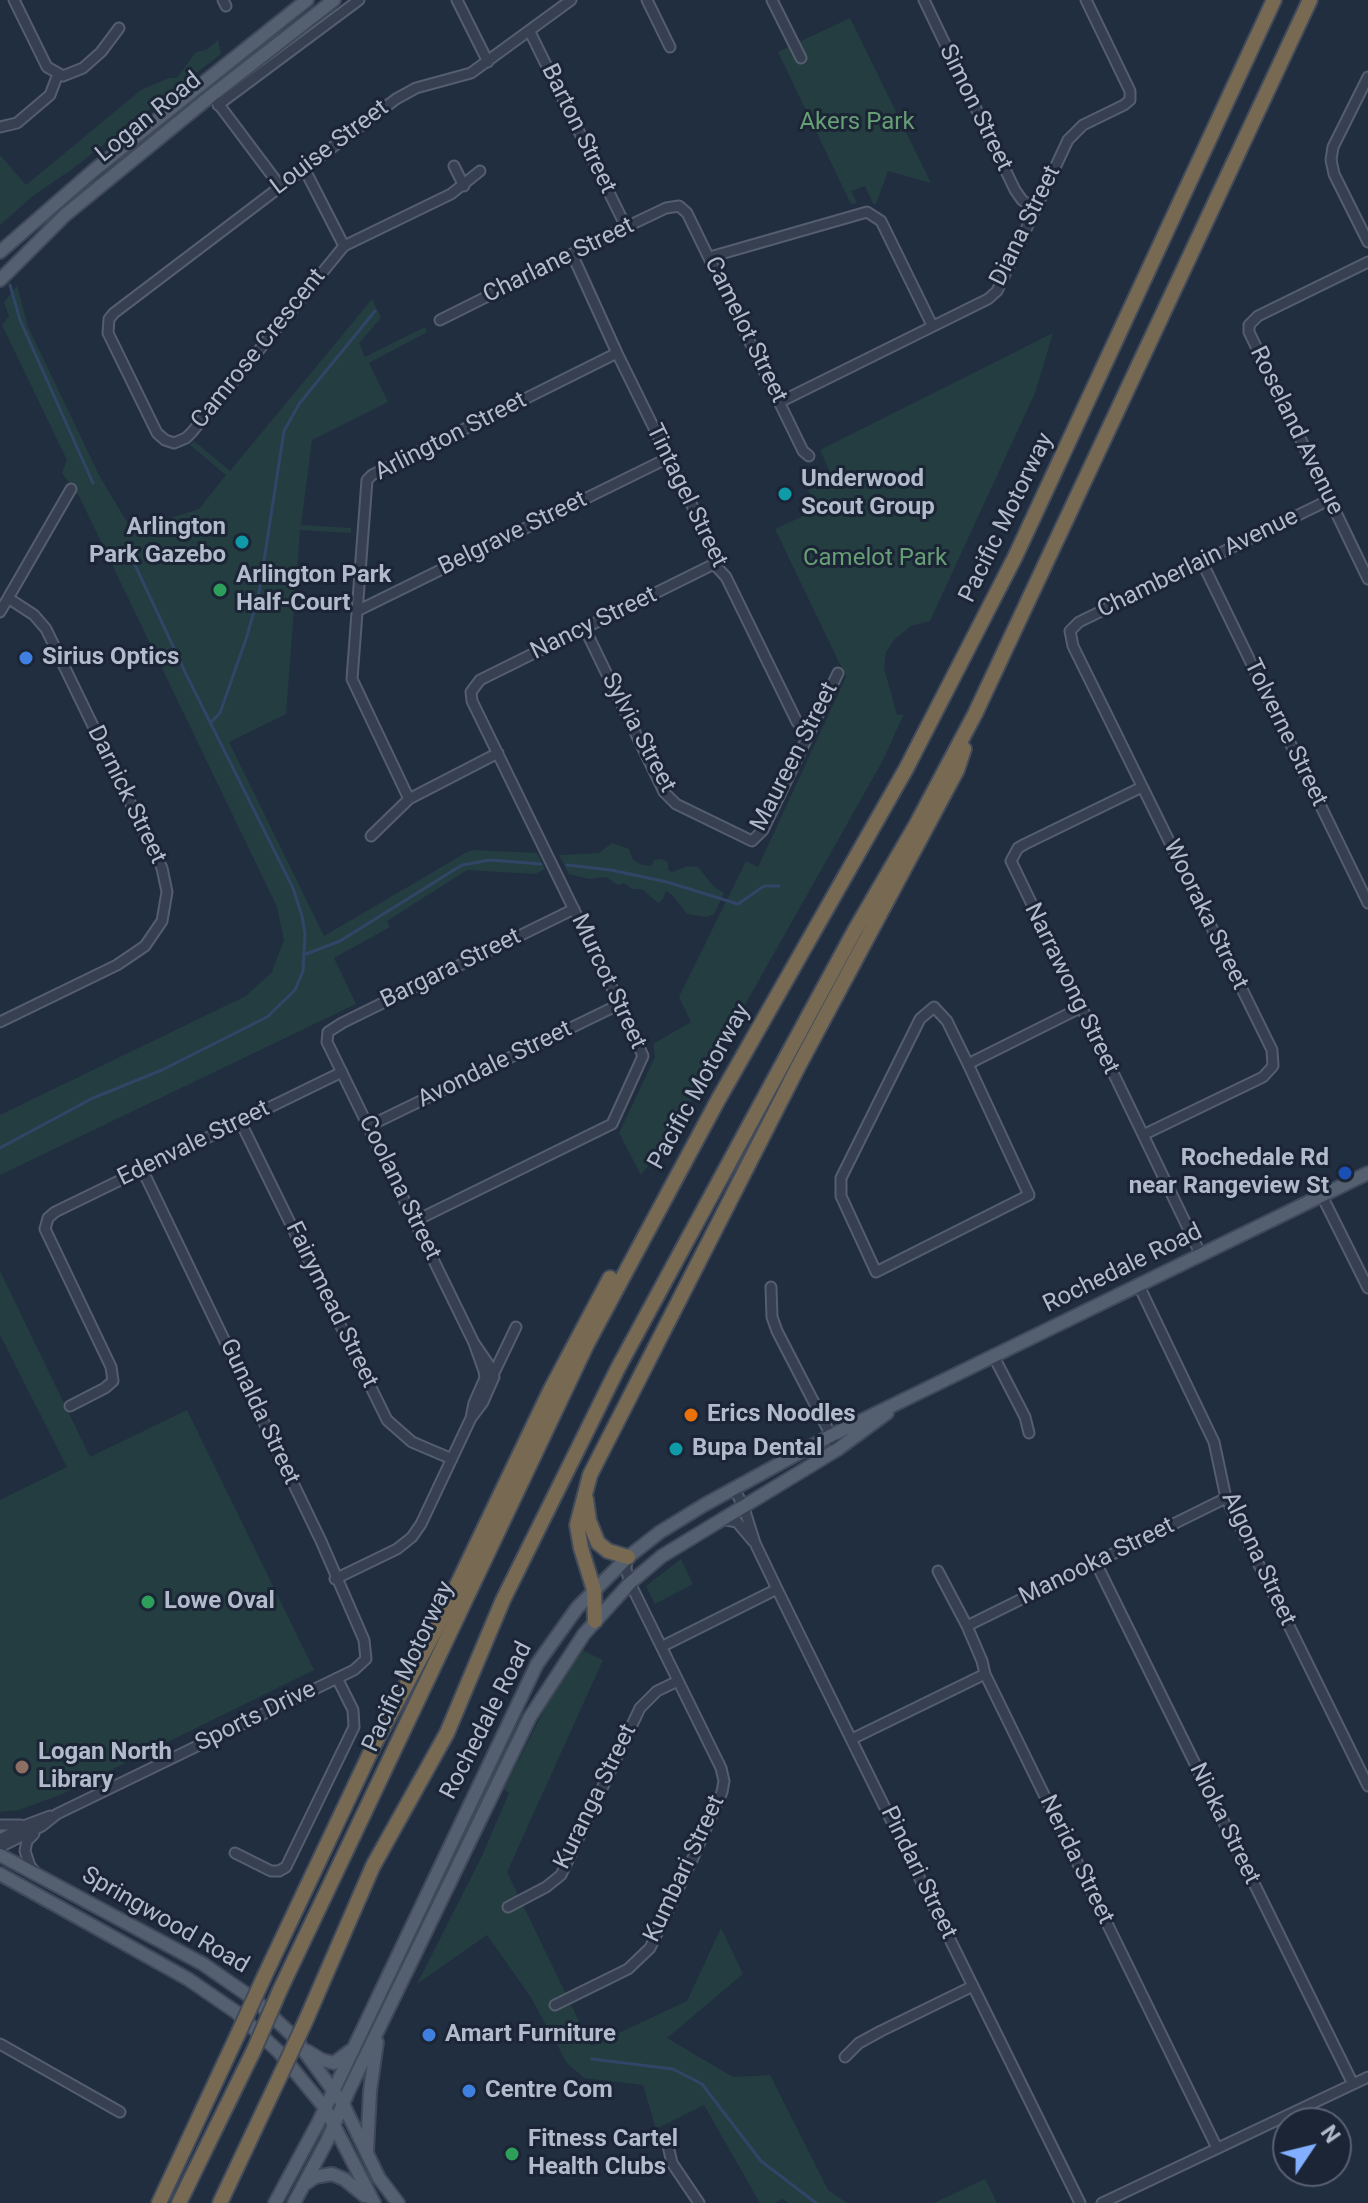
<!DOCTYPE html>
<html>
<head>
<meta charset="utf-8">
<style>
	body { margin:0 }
	#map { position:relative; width:1368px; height:2203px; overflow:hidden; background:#212e40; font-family:Roboto,sans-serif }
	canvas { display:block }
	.north { position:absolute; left:1272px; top:2107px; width:80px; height:80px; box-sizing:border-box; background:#1b2535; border:2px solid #576171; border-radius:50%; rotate:55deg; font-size:22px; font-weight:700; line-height:32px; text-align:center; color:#b2bbcb }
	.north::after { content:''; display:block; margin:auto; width:28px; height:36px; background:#82afff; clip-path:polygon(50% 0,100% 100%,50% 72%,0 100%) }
</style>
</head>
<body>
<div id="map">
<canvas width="1368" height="2203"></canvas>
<div class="north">N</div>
</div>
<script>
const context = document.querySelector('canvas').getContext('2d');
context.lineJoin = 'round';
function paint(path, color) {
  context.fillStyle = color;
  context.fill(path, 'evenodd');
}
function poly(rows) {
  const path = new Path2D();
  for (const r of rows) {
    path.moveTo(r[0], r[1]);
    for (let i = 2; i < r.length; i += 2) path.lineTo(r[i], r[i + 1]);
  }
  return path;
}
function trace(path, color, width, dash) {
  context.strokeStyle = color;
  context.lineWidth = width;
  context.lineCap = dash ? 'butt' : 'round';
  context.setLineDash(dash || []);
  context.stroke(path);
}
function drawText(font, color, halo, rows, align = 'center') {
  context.font = font + ' Roboto,sans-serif';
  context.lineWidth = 6;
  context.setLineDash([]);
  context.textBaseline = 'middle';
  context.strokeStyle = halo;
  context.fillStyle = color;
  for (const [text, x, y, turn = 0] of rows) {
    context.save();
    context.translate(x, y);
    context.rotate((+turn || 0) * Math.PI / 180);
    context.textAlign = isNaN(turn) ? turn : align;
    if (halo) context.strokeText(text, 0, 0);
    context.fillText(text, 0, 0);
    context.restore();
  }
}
paint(poly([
	[850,18,931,183,888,171,876,204,873,204,865,186,851,191,857,203,851,204,778,52],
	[218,40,221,54,71,170,34,195,0,225,0,155,26,185,141,90,169,78,177,78,196,52,206,50],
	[17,286,28,327,100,477,130,527,161,521,199,509,226,475,190,445,194,441,230,471,372,299,381,318,359,343,365,357,425,327,427,332,369,363,388,402,312,440,301,525,351,528,351,533,300,530,286,714,229,742,324,936,467,852,475,850,537,853,545,869,535,874,467,870,387,921,390,927,334,958,356,1004,0,1175,0,1115,246,996,272,972,284,940,277,907,80,498,62,473,67,460,2,325,9,316,4,302],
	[1053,333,1035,393,930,621,911,626,894,640,886,652,884,668,897,715,904,714,882,762,667,1143,641,1175,619,1133,655,1057,653,1044,691,1022,679,997,746,861,758,867,846,677,775,529,816,510,808,490,833,478,820,450],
	[612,843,629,849,633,860,642,865,651,866,654,860,661,859,668,862,668,870,672,872,688,866,698,867,714,887,724,893,714,914,707,917,687,914,673,896,666,891,663,899,658,903,642,889,632,889,624,883,618,885,606,877,589,879,569,874,559,855,599,853],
	[0,1271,90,1457,187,1410,314,1670,60,1795,19,1810,0,1812,0,1500,67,1467,0,1335],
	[681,1559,693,1584,655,1604,646,1586],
	[582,1650,603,1660,507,1872,591,2046,687,2001,721,1928,743,1974,667,2038,733,2077,770,2075,828,2190,847,2203,789,2203,783,2199,774,2203,760,2203,704,2105,656,2129,643,2085,584,2078,567,2063,530,1996,487,1935,417,1984,482,1856,509,1793,504,1789,548,1702],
	[985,2179,997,2203,934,2203]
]), '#243d41');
trace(poly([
	[10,285,20,320,93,483],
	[210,723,220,713,247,636,259,593,284,431,299,404,375,311],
	[567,865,611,870,667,882,738,904,764,886,779,886],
	[306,954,340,941,462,865,490,860,541,864],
	[0,1148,93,1098,162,1070,267,1017,295,990,303,971,305,934,302,916,293,888,186,674,129,552],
	[592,2059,673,2069,702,2084,761,2161,816,2203]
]), '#314667', 3);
const minor = poly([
	[14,0,47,67,63,76,83,68,101,52,119,28],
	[223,0,226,6],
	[457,0,488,62],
	[647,0,670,47],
	[772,0,801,58],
	[924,0,1015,190,1022,200,1035,209],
	[530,32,626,227],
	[1368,77,1333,147,1331,160,1334,174,1368,242],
	[217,102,280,186],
	[218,105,359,0],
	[0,127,17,123,50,95,58,74],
	[454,166,464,186],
	[305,170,344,246,192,432,186,438,174,443,165,440,157,433,108,333,109,319,114,313,396,99,416,88,471,73,571,0],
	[344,246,451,194,480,171],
	[572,254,617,353,711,544,714,564,726,577,797,722,808,732],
	[710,257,867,212,881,221,932,325],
	[1368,262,1258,316,1249,325,1249,332,1368,579],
	[440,320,626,227,666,208,679,206,687,213,803,451,809,456],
	[780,402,988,299,997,291,1068,140,1083,125,1124,105,1130,100,1130,91,1086,0],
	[1202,562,1368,903],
	[357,611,668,458],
	[0,612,71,489],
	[585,629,664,792,676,804,752,841,763,830,838,673],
	[1142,787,1025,844,1018,848,1011,861,1201,1255],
	[409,799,352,679,367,480,372,475,617,353],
	[371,836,409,799,498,753],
	[934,1007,947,1021,968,1064,1029,1195,876,1272,841,1196,841,1178,920,1019,934,1007],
	[0,1022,117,965,145,946,162,921,167,892,162,868,46,629,34,615,8,598],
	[968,1064,1080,1008],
	[240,1121,387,1420,412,1442,452,1459],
	[369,1126,620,1004],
	[1143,1135,1263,1077,1273,1066,1272,1050,1073,646,1070,631,1079,622,1329,500],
	[1322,1196,1368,1288],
	[415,1221,612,1124,643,1056,620,1004,472,701,471,692,480,680,488,676,714,564],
	[1139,1286,1214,1442,1226,1498,1368,1786],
	[771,1287,772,1317,777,1331,838,1449],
	[474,1343,491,1368,494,1377,483,1402,471,1418,474,1403,485,1378,484,1371,474,1343,327,1042,328,1032,342,1023,574,909],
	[994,1357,1025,1417,1029,1433],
	[493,1375,516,1327],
	[70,1406,105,1388,113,1381,111,1367,45,1229,48,1218,55,1212,342,1072],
	[734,1489,743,1505,755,1543,777,1589,1080,2203],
	[721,1519,737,1522,753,1541],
	[1096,1563,1353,2084],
	[938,1571,967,1626,982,1661,985,1674,1217,2148],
	[335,1579,397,1549,412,1537,421,1524,471,1418],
	[967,1626,1226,1498],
	[663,1646,777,1589],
	[852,1739,985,1674],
	[0,1825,21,1825],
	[34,1834,27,1841,25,1851,30,1866,36,1873],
	[0,1839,26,1825,50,1816],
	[0,1847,42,1826,57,1814,354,1670,366,1659,364,1640,321,1541,142,1169],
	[235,1853,271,1871,279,1871,286,1867,354,1727,353,1710,337,1678],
	[508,1907,546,1887,561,1875,640,1708,657,1691,678,1681],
	[555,2005,628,1969,650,1948,693,1858,722,1792,724,1781,721,1768,630,1583,626,1569,627,1558],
	[0,2044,120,2112],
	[845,2057,859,2043,881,2031,973,1986],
	[667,2141,672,2163,699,2203],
	[1102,2203,1368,2077]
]);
const major = poly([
	[0,252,93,171,307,0],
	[0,280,65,215,212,95,334,0],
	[0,1855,203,1964,255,2000,294,2037,343,2104,379,2178,398,2203],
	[0,1874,188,1979,236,2012,279,2052,325,2108,374,2203],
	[307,2051,322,2060,334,2063,350,2051],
	[367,2151,370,2091,377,2042],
	[305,2184,315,2177,332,2174,344,2179,365,2196],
	[275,2203,318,2123,537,1664,577,1608,628,1557,660,1532,704,1505,830,1436,1368,1173],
	[294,2203,328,2139,349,2090,530,1717,584,1634,630,1583,662,1556,838,1449,887,1413]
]);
const highway = poly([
	[586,1499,589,1521,598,1543,608,1551,628,1557],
	[595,1621,594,1590,581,1548,577,1525,590,1475,798,1067,957,770,964,749],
	[265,1975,374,1745,435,1631,551,1389,610,1278],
	[280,1990,587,1344,718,1100,906,769,1015,557,1274,0],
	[306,2020,373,1866,447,1733,503,1600,618,1368,855,930,916,825,975,714,1310,0],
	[159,2203,238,2034],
	[179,2203,254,2050],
	[220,2203,280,2076]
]);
trace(minor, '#545e6e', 13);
trace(major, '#3f4959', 16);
trace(highway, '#414b5b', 18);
trace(minor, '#364050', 9);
trace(major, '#545f70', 12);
trace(highway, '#776952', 14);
const highwayBridge = poly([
	[238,2034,265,1975],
	[254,2050,280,1990],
	[280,2076,306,2020]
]);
trace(highwayBridge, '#414b5b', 18, []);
trace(highwayBridge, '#776952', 14);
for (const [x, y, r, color] of [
	[785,494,8,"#0f9aa8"],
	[242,542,8,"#0f9aa8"],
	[220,590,8,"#2e9e5b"],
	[26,658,8,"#3f7fe0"],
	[1345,1173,8,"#1a4fb4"],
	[691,1415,8,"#e8710a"],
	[676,1449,8,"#0f9aa8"],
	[148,1602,8,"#2e9e5b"],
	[22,1767,8,"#8d6e63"],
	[429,2035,8,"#3f7fe0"],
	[469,2091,8,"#3f7fe0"],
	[512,2154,8,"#2e9e5b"]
]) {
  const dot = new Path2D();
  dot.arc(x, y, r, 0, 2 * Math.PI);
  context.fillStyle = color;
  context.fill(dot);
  trace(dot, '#1b2535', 3);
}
drawText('24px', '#b2bbcb', '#1b2535', [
	["Simon Street",975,108,64],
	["Logan Road",149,118,-39],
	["Barton Street",578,129,64],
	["Louise Street",330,148,-37],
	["Diana Street",1026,226,-64],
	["Charlane Street",559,261,-26],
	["Camelot Street",745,330,64],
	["Camrose Crescent",259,349,-51],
	["Roseland Avenue",1296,431,64],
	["Arlington Street",451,437,-27],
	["Tintagel Street",686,496,64],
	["Pacific Motorway",1007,518,-64],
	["Belgrave Street",513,534,-26],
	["Chamberlain Avenue",1198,564,-26],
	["Nancy Street",594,624,-26],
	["Sylvia Street",638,733,62],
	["Tolverne Street",1285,733,64],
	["Maureen Street",795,757,-63],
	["Darnick Street",126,795,64],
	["Wooraka Street",1205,915,64],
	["Bargara Street",451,969,-26],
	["Murcot Street",608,982,65],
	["Narrawong Street",1071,989,64],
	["Avondale Street",495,1065,-26],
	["Pacific Motorway",700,1087,-61],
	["Edenvale Street",194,1144,-26],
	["Coolana Street",399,1188,64],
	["Rochedale Road",1123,1269,-26],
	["Fairymead Street",331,1305,64],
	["Gunalda Street",259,1412,65],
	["Algona Street",1258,1559,65],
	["Manooka Street",1097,1562,-26],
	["Pacific Motorway",409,1667,-65],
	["Sports Drive",256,1717,-26],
	["Rochedale Road",487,1721,-63],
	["Kuranga Street",596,1797,-64],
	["Nioka Street",1224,1824,64],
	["Nerida Street",1076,1860,64],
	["Kumbari Street",685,1869,-65],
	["Pindari Street",918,1873,64],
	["Springwood Road",165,1921,30]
]);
drawText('24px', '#669e75', '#1b2535', [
	["Akers Park",857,123],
	["Camelot Park",875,559]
]);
drawText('bold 24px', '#b2bbcb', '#1b2535', [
	["Underwood",801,480],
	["Scout Group",801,508],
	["Arlington",226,528,"right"],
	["Park Gazebo",226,556,"right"],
	["Arlington Park",236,576],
	["Half-Court",236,604],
	["Sirius Optics",42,658],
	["Rochedale Rd",1329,1159,"right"],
	["near Rangeview St",1329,1187,"right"],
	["Erics Noodles",707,1415],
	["Bupa Dental",692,1449],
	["Lowe Oval",164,1602],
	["Logan North",38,1753],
	["Library",38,1781],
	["Amart Furniture",445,2035],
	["Centre Com",485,2091],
	["Fitness Cartel",528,2140],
	["Health Clubs",528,2168]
], 'left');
</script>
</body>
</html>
